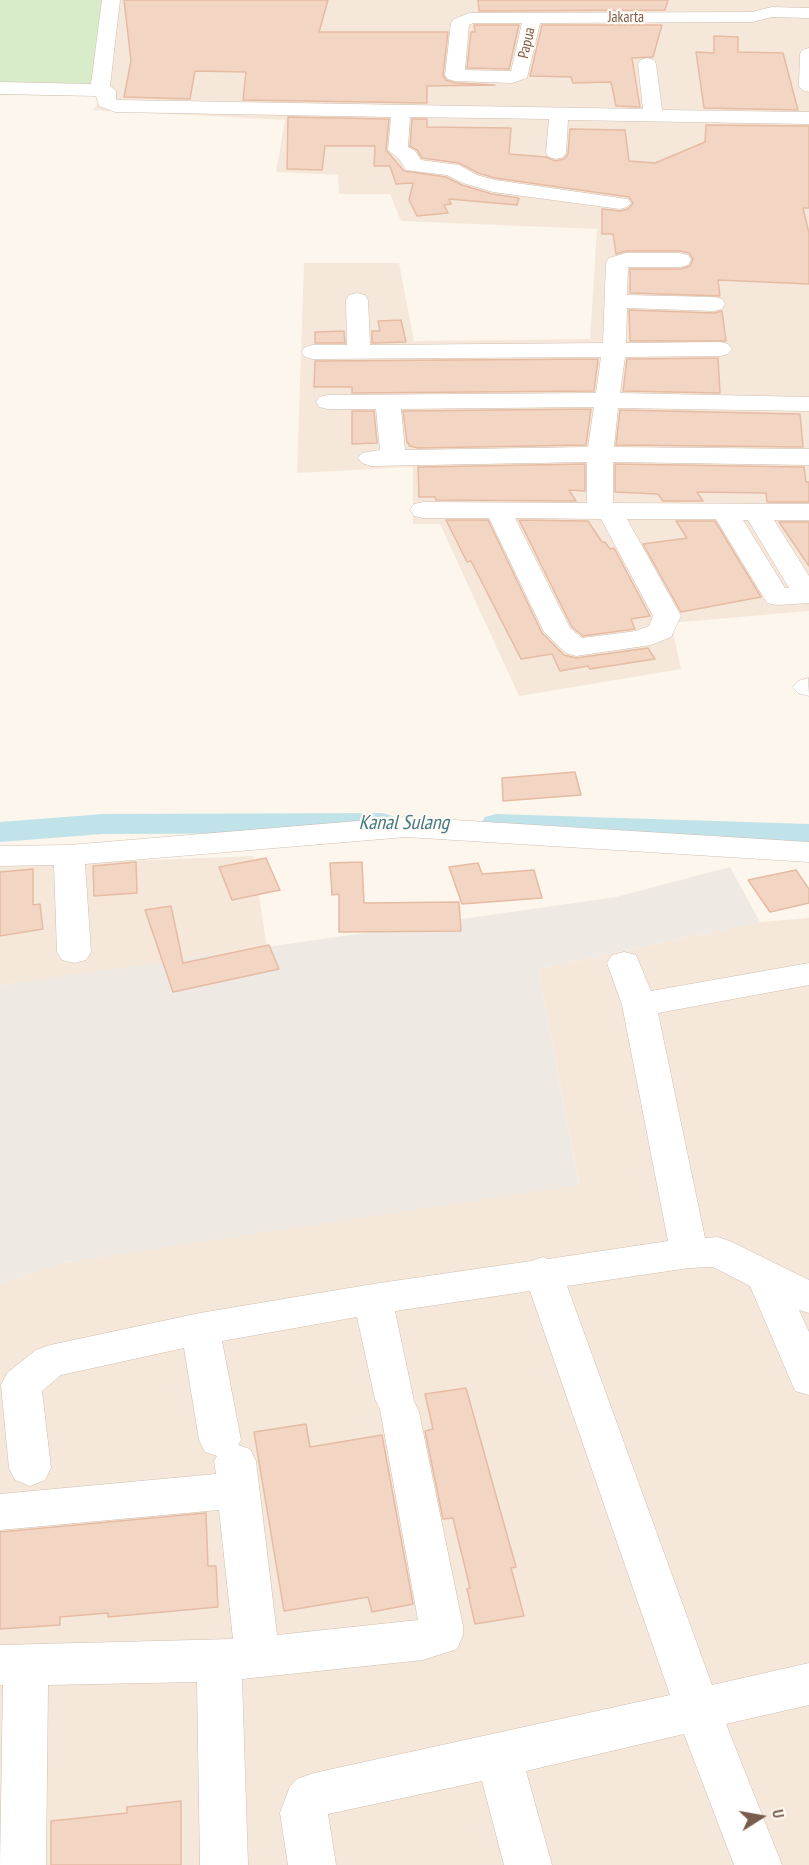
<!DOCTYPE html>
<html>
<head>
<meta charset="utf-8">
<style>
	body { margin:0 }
	#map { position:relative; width:809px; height:1865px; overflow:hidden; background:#fdf6ec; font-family:"PT Sans Narrow",sans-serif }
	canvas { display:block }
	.north { position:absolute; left:731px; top:1787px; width:60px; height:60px; -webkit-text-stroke:4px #fffaf3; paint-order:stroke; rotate:79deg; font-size:16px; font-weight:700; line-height:24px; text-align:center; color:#7a5c4d }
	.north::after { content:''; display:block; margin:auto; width:21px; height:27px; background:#7a5c4d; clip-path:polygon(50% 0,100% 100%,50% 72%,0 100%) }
</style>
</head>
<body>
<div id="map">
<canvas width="809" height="1865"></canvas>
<div class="north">U</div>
</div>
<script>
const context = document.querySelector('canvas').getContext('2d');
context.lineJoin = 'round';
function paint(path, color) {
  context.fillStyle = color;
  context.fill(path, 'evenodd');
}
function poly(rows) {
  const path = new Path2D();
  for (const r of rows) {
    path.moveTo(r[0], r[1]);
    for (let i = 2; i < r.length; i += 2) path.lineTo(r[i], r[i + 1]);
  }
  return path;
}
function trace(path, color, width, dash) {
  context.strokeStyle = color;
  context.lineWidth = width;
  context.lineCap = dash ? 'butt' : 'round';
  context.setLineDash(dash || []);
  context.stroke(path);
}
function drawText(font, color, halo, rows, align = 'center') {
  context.font = font + ' "PT Sans Narrow",sans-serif';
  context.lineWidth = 4.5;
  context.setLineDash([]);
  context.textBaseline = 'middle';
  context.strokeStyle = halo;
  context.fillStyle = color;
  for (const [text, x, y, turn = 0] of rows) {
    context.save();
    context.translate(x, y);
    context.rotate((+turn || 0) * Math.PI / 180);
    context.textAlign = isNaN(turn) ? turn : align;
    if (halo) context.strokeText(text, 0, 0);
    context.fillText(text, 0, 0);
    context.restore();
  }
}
paint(poly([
	[118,0,809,0,809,611,671,623,681,669,519,696,440,524,413,524,413,467,297,473,304,263,399,263,414,341,590,339,597,229,401,221,390,194,339,194,338,175,276,172,285,120,93,110,103,96],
	[253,856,267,948,0,985,0,866],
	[809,918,809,1865,0,1865,0,1283,67,1262,579,1184,538,969,760,922]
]), '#f5e8da');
paint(poly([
	[730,867,760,922,538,969,579,1185,67,1262,0,1283,0,985,616,897]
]), '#efe9e4');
paint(poly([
	[0,0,118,0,103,96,0,95]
]), '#d8ecc9');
paint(poly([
	[382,813,393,816,398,823,393,830,382,833,103,834,0,842,0,822,103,814,382,813],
	[496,814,809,824,809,844,496,834,485,831,480,824,485,817,496,814]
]), '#bfe3e8');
const building = poly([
	[124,0,328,0,319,32,448,32,443,75,446,80,455,83,495,85,427,86,427,103,243,100,246,72,195,71,190,99,124,97,131,61,124,0],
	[478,0,668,0,665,10,479,11,478,0],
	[474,25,519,25,509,69,467,68,471,32,475,32,474,25],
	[542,25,662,25,653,57,632,58,640,107,616,106,611,82,573,83,571,77,530,76,542,25],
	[714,36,738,37,738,52,783,53,798,110,704,108,696,52,714,53,714,36],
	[288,117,389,119,386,150,404,171,446,177,462,185,492,194,519,198,517,205,449,199,451,204,444,205,448,213,417,216,409,200,413,183,396,184,390,166,374,166,375,146,325,146,322,170,287,169,288,117],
	[412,119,427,119,427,127,511,128,509,154,546,157,555,161,564,159,568,154,570,129,625,130,629,161,655,163,705,142,706,125,809,126,809,208,803,208,809,233,809,284,718,280,720,296,630,293,630,269,681,269,690,266,693,259,689,253,680,251,626,251,616,254,613,234,602,234,602,209,620,211,628,209,633,203,629,197,495,178,478,173,459,163,422,158,417,150,410,146,412,119],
	[629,310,714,313,722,311,726,341,630,341,629,310],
	[401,320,406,342,372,343,372,331,380,331,378,321,401,320],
	[344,331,345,343,315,343,315,332,344,331],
	[718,358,720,393,623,391,627,359,718,358],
	[598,359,594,391,352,393,352,387,314,387,315,361,598,359],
	[591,409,586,445,418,448,409,446,409,443,407,443,403,411,591,409],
	[620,410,800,414,803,447,616,445,620,410],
	[352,411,374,411,377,443,352,444,352,411],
	[585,464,585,491,569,490,576,501,436,500,435,497,419,497,418,467,585,464],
	[615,464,804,467,806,482,809,482,809,502,767,502,766,493,697,492,703,501,663,501,658,494,615,492,615,464],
	[446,520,488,520,542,633,564,655,576,658,648,648,655,659,590,669,588,666,560,671,552,654,521,659,471,561,467,562,446,520],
	[519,520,588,521,602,542,605,542,610,549,614,548,650,616,631,619,635,629,583,636,572,627,519,520],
	[676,521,715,521,761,597,681,612,643,544,687,538,676,521],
	[779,522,809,522,809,566,779,522],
	[575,772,581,795,503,801,502,778,575,772],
	[266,858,280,890,232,900,219,867,266,858],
	[136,862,137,893,94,896,93,866,136,862],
	[362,862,364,903,459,902,461,931,339,932,339,894,332,895,330,863,362,862],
	[478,863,482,874,534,870,542,898,462,904,449,867,478,863],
	[33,869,33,905,40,904,43,929,0,936,0,872,33,869],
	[796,870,809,889,809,903,770,912,748,880,796,870],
	[171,906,183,963,269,945,279,969,173,992,145,910,171,906],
	[466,1388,516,1567,511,1568,524,1616,475,1624,467,1589,470,1588,453,1518,443,1519,425,1431,433,1429,425,1394,466,1388],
	[306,1424,310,1447,382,1435,413,1604,372,1612,368,1597,284,1611,254,1432,306,1424],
	[206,1513,208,1566,216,1566,218,1607,108,1617,108,1613,60,1617,60,1625,0,1629,0,1532,206,1513],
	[181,1801,181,1865,51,1865,51,1821,127,1813,127,1807,181,1801]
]);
paint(building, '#f3d5c3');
trace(building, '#e6bba3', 1.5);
const street = poly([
	[102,0,120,0,110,86,116,91,116,99,118,100,643,109,638,64,640,60,647,58,654,60,656,64,662,110,809,112,809,124,568,120,566,153,563,157,556,159,549,157,546,153,549,119,410,117,408,147,415,151,421,160,459,165,477,175,495,180,627,199,631,203,627,207,620,209,493,192,463,183,447,175,406,170,399,159,388,150,391,117,115,112,99,106,96,96,0,94,0,82,91,84,102,0],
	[772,7,809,8,809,18,772,17,752,22,540,23,527,78,512,83,455,81,448,79,445,75,451,23,454,19,469,13,752,12,772,7],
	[473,23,522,23,511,71,465,70,469,25,473,23],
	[809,48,809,92,802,90,799,86,800,54,802,50,809,48],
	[626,253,680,253,688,255,691,260,688,265,680,267,628,267,627,295,714,297,722,299,725,304,722,309,714,311,627,308,626,343,720,342,728,344,732,349,728,354,720,356,625,357,620,393,809,397,809,411,618,408,614,447,809,449,809,465,613,462,613,503,809,504,809,520,774,520,809,576,809,603,777,605,767,603,716,519,627,519,681,616,671,637,651,645,576,656,566,653,544,632,489,518,423,518,414,516,410,510,414,504,423,502,587,503,587,462,371,466,362,463,358,458,362,453,380,450,376,409,328,409,319,407,316,402,319,397,328,395,596,393,601,357,313,359,305,357,301,352,305,347,313,345,347,345,346,300,349,295,357,293,365,295,368,300,370,345,603,343,606,263,609,258,626,253],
	[594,407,588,447,405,450,401,409,594,407],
	[515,518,601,519,653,616,649,626,636,631,582,638,570,628,515,518],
	[743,520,748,520,789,588,785,588,743,520],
	[808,678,809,696,798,693,793,687,798,681,808,678],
	[406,817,809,842,809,862,406,837,85,864,91,952,86,960,74,963,62,960,57,952,54,865,0,866,0,846,69,845,406,817],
	[624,952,636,955,651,991,809,963,809,985,658,1013,705,1238,718,1237,732,1242,809,1280,809,1313,799,1310,809,1332,809,1395,795,1391,750,1286,713,1267,689,1268,567,1286,712,1685,809,1663,809,1705,726,1724,782,1865,734,1865,684,1734,526,1771,552,1865,504,1865,482,1781,328,1814,336,1865,288,1865,280,1813,290,1786,297,1779,314,1773,670,1695,530,1291,395,1311,414,1401,419,1412,463,1626,463,1635,457,1649,423,1660,242,1679,248,1865,200,1865,197,1682,48,1685,46,1865,0,1865,3,1685,0,1685,0,1645,233,1639,219,1510,0,1530,0,1494,216,1474,214,1461,217,1456,205,1452,199,1440,184,1348,61,1375,42,1391,51,1468,45,1480,30,1486,15,1480,9,1468,1,1385,7,1373,36,1350,50,1345,200,1313,373,1284,531,1261,543,1257,548,1259,668,1241,622,1005,607,963,612,955,624,952],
	[357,1317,375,1399,380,1409,418,1620,277,1635,256,1461,250,1449,238,1445,241,1440,222,1341,357,1317]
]);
trace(street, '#d1beb0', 1);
paint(street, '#fff');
drawText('15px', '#7a5c4d', '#fffaf3', [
	["Jakarta",626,18],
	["Papua",527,43,-77]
]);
drawText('italic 20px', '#437c86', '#fffaf3', [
	["Kanal Sulang",404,823]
]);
</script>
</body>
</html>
